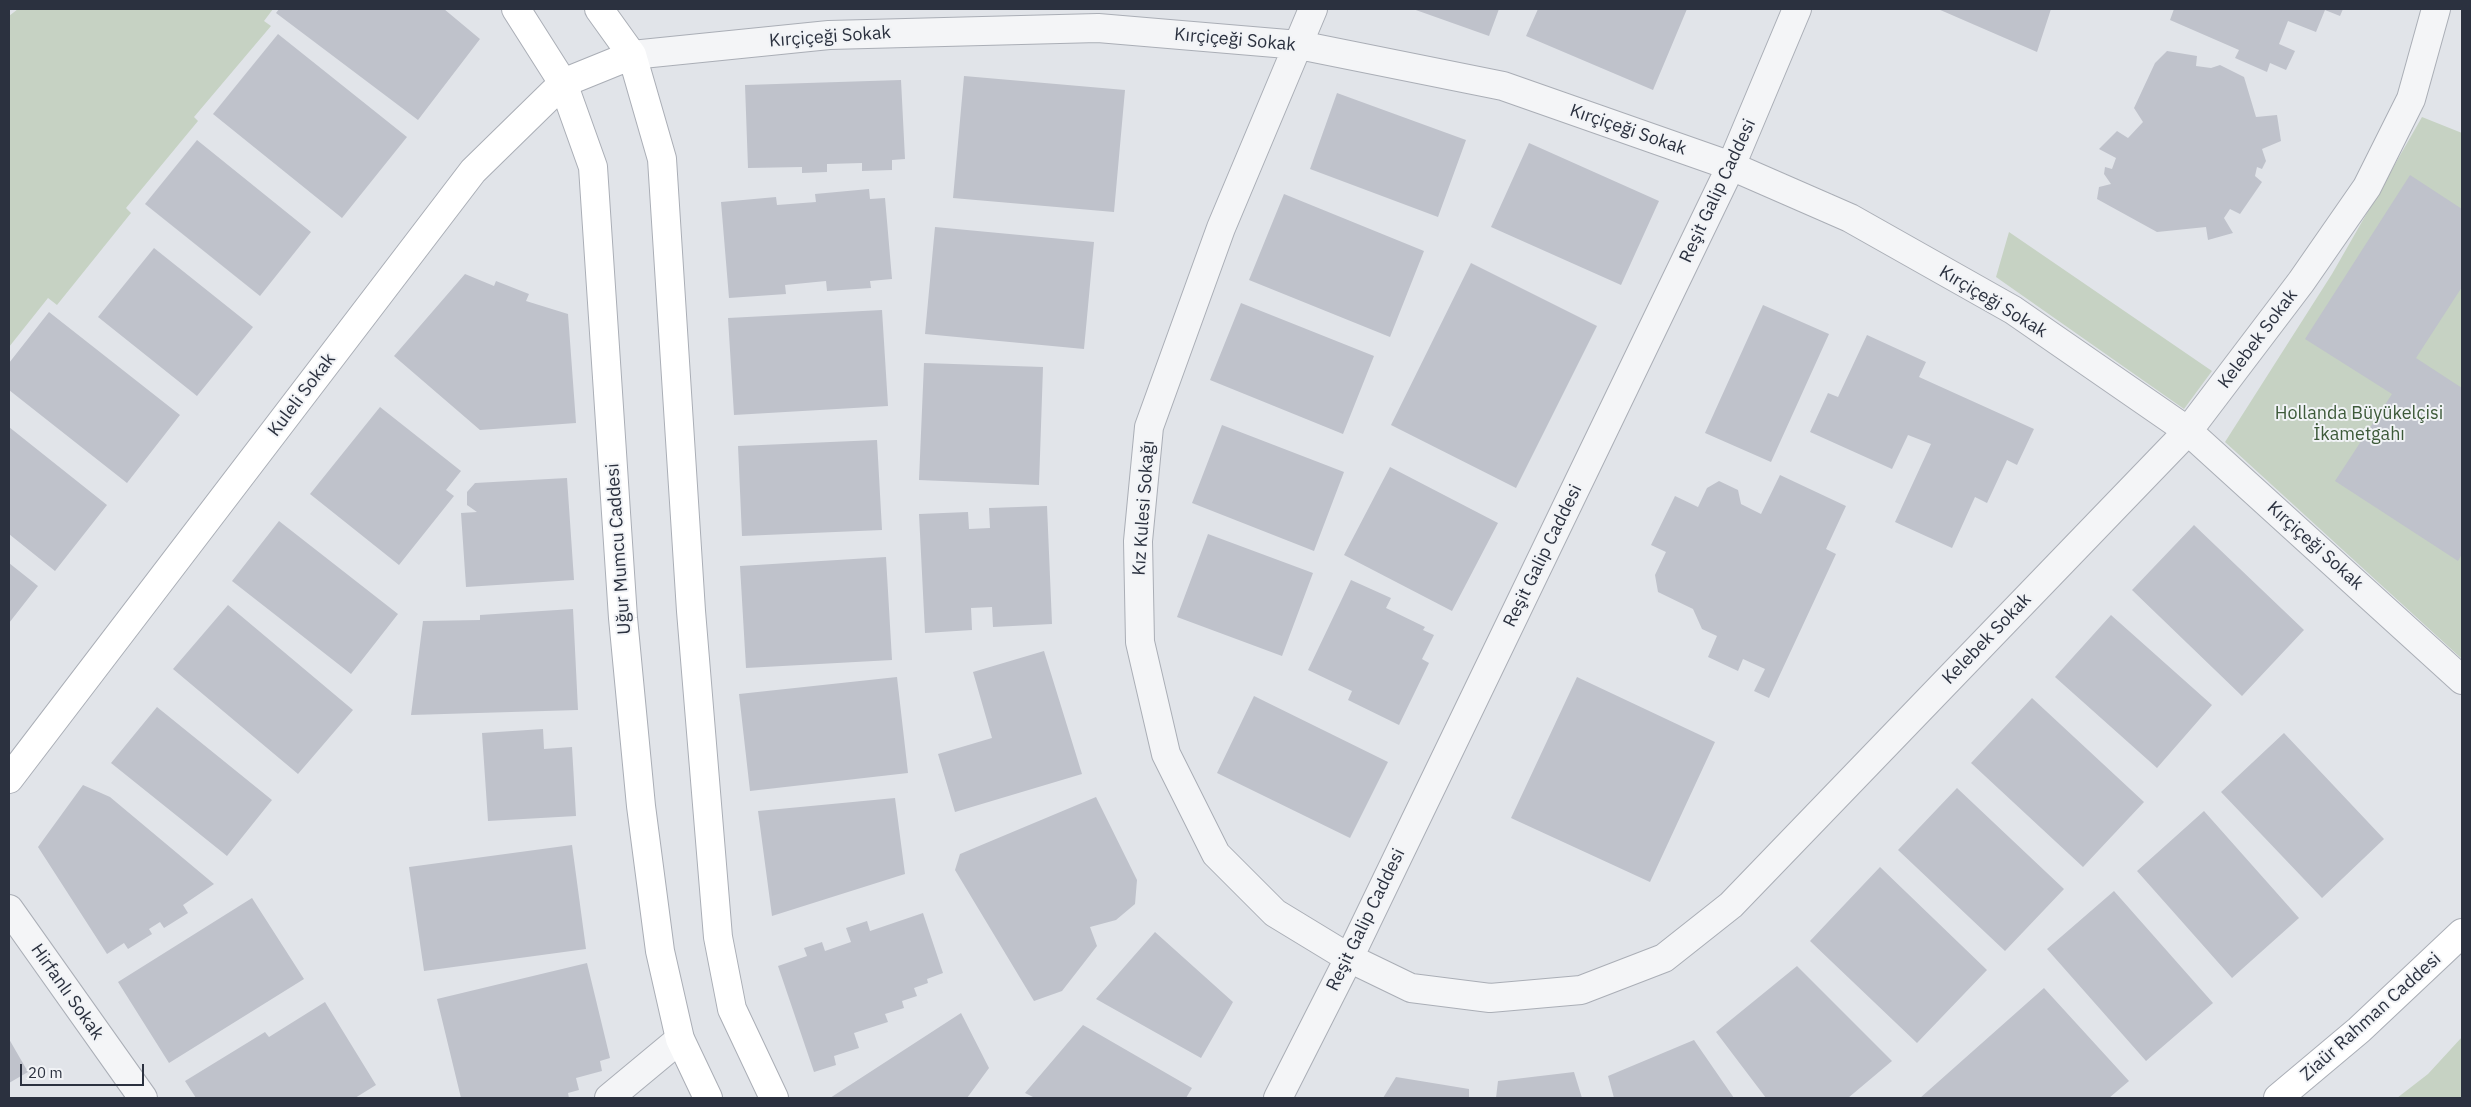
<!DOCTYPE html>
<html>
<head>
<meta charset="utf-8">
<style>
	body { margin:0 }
	#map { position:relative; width:2471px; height:1107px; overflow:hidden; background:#e1e4e9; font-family:"IBM Plex Sans",sans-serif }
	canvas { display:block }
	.frame { position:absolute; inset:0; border:10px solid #2b313f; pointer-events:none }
	.scale { position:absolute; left:20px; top:1064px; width:124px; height:22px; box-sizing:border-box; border:2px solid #2b313f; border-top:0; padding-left:6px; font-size:15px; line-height:18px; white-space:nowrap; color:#2b313f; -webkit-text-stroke:4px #f1f3f6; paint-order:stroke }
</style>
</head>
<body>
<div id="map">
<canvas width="2471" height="1107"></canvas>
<div class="frame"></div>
<div class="scale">20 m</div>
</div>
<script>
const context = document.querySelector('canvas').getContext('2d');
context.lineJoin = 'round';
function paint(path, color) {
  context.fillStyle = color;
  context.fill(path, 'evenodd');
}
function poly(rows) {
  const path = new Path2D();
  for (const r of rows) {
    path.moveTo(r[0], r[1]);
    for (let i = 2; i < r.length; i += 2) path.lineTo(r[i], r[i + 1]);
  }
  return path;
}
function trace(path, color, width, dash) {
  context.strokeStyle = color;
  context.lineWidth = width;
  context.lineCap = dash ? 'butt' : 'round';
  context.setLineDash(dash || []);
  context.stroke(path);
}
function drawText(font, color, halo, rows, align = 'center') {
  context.font = font + ' "IBM Plex Sans",sans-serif';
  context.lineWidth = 4;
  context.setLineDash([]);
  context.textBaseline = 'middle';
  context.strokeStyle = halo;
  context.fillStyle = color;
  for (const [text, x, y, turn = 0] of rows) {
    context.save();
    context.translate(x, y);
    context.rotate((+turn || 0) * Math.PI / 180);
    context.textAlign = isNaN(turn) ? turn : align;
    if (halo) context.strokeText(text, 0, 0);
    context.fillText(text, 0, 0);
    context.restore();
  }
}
paint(poly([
	[18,9,273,9,264,21,271,26,194,117,198,121,126,208,131,213,57,305,48,298,9,347,9,16],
	[2422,117,2462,133,2462,659,2225,442,2332,274],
	[2009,232,2212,371,2184,409,1996,277],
	[2462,1037,2462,1098,2397,1098,2428,1074]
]), '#c6d2c3');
paint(poly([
	[279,9,444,9,480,39,418,120,276,13],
	[1413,9,1499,9,1489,36],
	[1538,9,1687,9,1653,90,1526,36],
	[1938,9,2051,9,2037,52],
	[2174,9,2343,9,2340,16,2325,10,2316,32,2288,21,2279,44,2295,51,2286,70,2270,63,2267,72,2235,58,2239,50,2170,20],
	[278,34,407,137,342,218,213,114],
	[2167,51,2197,56,2196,66,2211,68,2220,65,2244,77,2256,117,2277,115,2281,141,2262,149,2266,161,2262,169,2257,167,2255,176,2262,182,2240,214,2230,209,2224,218,2233,233,2208,240,2206,227,2157,232,2097,199,2099,187,2111,184,2104,174,2105,167,2112,169,2116,158,2099,149,2117,131,2128,138,2143,122,2134,108,2155,63],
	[964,76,1125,90,1114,212,953,198],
	[901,80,905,159,892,160,892,170,862,171,862,163,827,164,827,172,802,173,802,167,748,168,745,85],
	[1337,93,1466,140,1438,217,1310,169],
	[197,140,311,232,260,296,145,204],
	[1529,143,1659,201,1621,285,1491,227],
	[2410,175,2462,209,2462,287,2416,358,2462,388,2462,554,2458,561,2335,481,2392,394,2305,339],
	[869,189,870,199,885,198,892,279,870,281,871,288,827,291,826,281,785,285,786,294,729,298,721,202,776,197,777,205,816,202,815,194],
	[1284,194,1424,251,1390,337,1249,280],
	[935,227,1094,242,1084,349,925,334],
	[154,248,253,327,197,396,98,317],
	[1471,263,1597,326,1516,488,1391,425],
	[465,274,494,286,496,281,529,294,526,301,568,314,576,423,480,430,394,356],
	[1241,303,1374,356,1343,434,1210,380],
	[1763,305,1829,334,1771,462,1705,433],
	[882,310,888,406,734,415,728,318],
	[49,312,180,415,127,483,9,390,9,363],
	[1867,335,1926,362,1919,377,2034,429,2017,465,2007,460,1987,503,1975,497,1952,548,1895,522,1931,444,1908,435,1892,469,1810,432,1828,393,1838,397],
	[924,363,1043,367,1039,485,919,480],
	[380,407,461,471,446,490,454,496,399,565,310,494],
	[1222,425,1344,472,1314,551,1192,503],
	[9,427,107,505,55,571,9,534],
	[877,440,882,530,742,536,738,446],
	[1390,467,1498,523,1452,611,1344,555],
	[1780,475,1846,506,1826,549,1836,554,1769,698,1754,691,1765,669,1743,659,1738,671,1708,657,1717,636,1702,629,1693,609,1658,592,1655,575,1666,552,1651,545,1675,496,1698,507,1707,488,1719,481,1738,490,1741,504,1761,514],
	[567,478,574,580,466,587,461,513,477,512,467,505,467,492,475,483],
	[1047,506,1052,624,993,627,992,607,971,608,972,630,925,633,919,514,968,512,969,529,990,528,989,508],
	[279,521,398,614,351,674,232,581],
	[2194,525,2304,630,2242,696,2132,590],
	[1208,534,1313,573,1282,656,1177,617],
	[886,557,892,660,746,668,740,566],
	[9,563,38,586,9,623],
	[1351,580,1391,598,1386,608,1425,627,1423,630,1434,635,1422,659,1429,663,1399,725,1348,700,1352,691,1308,670],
	[228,605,353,710,298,774,173,669],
	[573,609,578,710,411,715,423,621,480,620,480,615],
	[2111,615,2212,705,2157,768,2055,677],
	[1044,651,1082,774,955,812,938,754,992,738,973,672],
	[897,677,908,773,750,791,739,694],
	[1577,677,1715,742,1650,882,1511,818],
	[1254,696,1388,762,1350,838,1217,773],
	[2032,698,2144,802,2083,867,1971,763],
	[157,707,272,800,227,856,111,763],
	[543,729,544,749,572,747,576,816,488,821,482,733],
	[2284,733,2384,839,2322,898,2221,792],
	[83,785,110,797,214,884,183,905,188,913,164,928,160,922,149,929,152,934,128,949,124,943,107,954,38,847],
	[1957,788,2064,889,2005,951,1898,850],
	[1096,797,1137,880,1135,904,1116,920,1090,927,1097,946,1062,991,1034,1001,955,870,960,854],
	[895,798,905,874,772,916,758,811],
	[2204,811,2299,918,2232,978,2137,871],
	[572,845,586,949,424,971,409,867],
	[1880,867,1987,970,1917,1043,1810,941],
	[2114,891,2213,1003,2146,1061,2047,949],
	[252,898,304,979,169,1063,118,982],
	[923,913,943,973,927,979,928,983,914,988,917,996,902,1001,904,1008,885,1014,888,1022,854,1033,859,1048,834,1056,836,1065,814,1072,778,966,807,956,804,948,822,942,825,951,851,942,846,928,867,921,870,931],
	[1155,932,1233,1002,1201,1058,1096,999],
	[587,963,610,1058,600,1061,602,1071,576,1078,579,1090,568,1093,569,1098,461,1098,437,999],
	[1797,966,1892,1061,1848,1098,1766,1098,1716,1032],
	[2044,988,2129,1081,2109,1098,1920,1098],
	[325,1002,376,1085,355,1098,196,1098,185,1081,265,1032,269,1037],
	[961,1013,989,1068,967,1098,830,1098],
	[1083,1025,1192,1088,1186,1098,1035,1098,1025,1093],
	[9,1039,28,1072,9,1083],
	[1694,1040,1734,1098,1614,1098,1608,1076],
	[1574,1072,1582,1098,1496,1098,1498,1081],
	[1396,1077,1469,1089,1469,1098,1383,1098]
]), '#bfc2cb');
const street = poly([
	[1313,9,1221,228,1149,427,1138,541,1140,642,1166,754,1216,854,1275,913,1349,958,1411,988,1490,998,1581,990,1664,958,1731,905,2188,431,2301,282,2367,187,2411,99,2436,9],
	[632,55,829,35,1098,28,1299,45,1503,86,1731,166,1850,218,2013,310,2188,431,2462,680],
	[9,909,143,1098],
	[609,1098,680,1039],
	[1278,1098,1349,958,1731,166,1797,9]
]);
const secondary = poly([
	[516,9,563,83,593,167,623,618,641,806,660,951,680,1039,708,1098],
	[599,9,632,55,662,159,691,611,718,937,732,1009,774,1098],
	[9,779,473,171,563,83,632,55],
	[2278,1098,2359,1030,2462,933]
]);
trace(street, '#aaaeb6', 30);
trace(secondary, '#aaaeb6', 30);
trace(street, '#f4f5f7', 28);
trace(secondary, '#fff', 28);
drawText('18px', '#2b313f', '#f1f3f6', [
	["Kırçiçeği Sokak",830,37,-4],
	["Kırçiçeği Sokak",1235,40,5],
	["Kırçiçeği Sokak",1628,130,19],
	["Reşit Galip Caddesi",1718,191,-65],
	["Kırçiçeği Sokak",1993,302,31],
	["Kelebek Sokak",2258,339,-53],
	["Kuleli Sokak",302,395,-53],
	["Kız Kulesi Sokağı",1144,508,-86],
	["Kırçiçeği Sokak",2315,546,42],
	["Uğur Mumcu Caddesi",619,549,-94],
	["Reşit Galip Caddesi",1543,556,-64],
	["Kelebek Sokak",1987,639,-46],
	["Reşit Galip Caddesi",1366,920,-64],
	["Hirfanlı Sokak",67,992,55],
	["Ziaür Rahman Caddesi",2371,1017,-42]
]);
drawText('18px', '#3d5a39', '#f1f3f6', [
	["Hollanda Büyükelçisi",2359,414],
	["İkametgahı",2359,435]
]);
</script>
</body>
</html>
